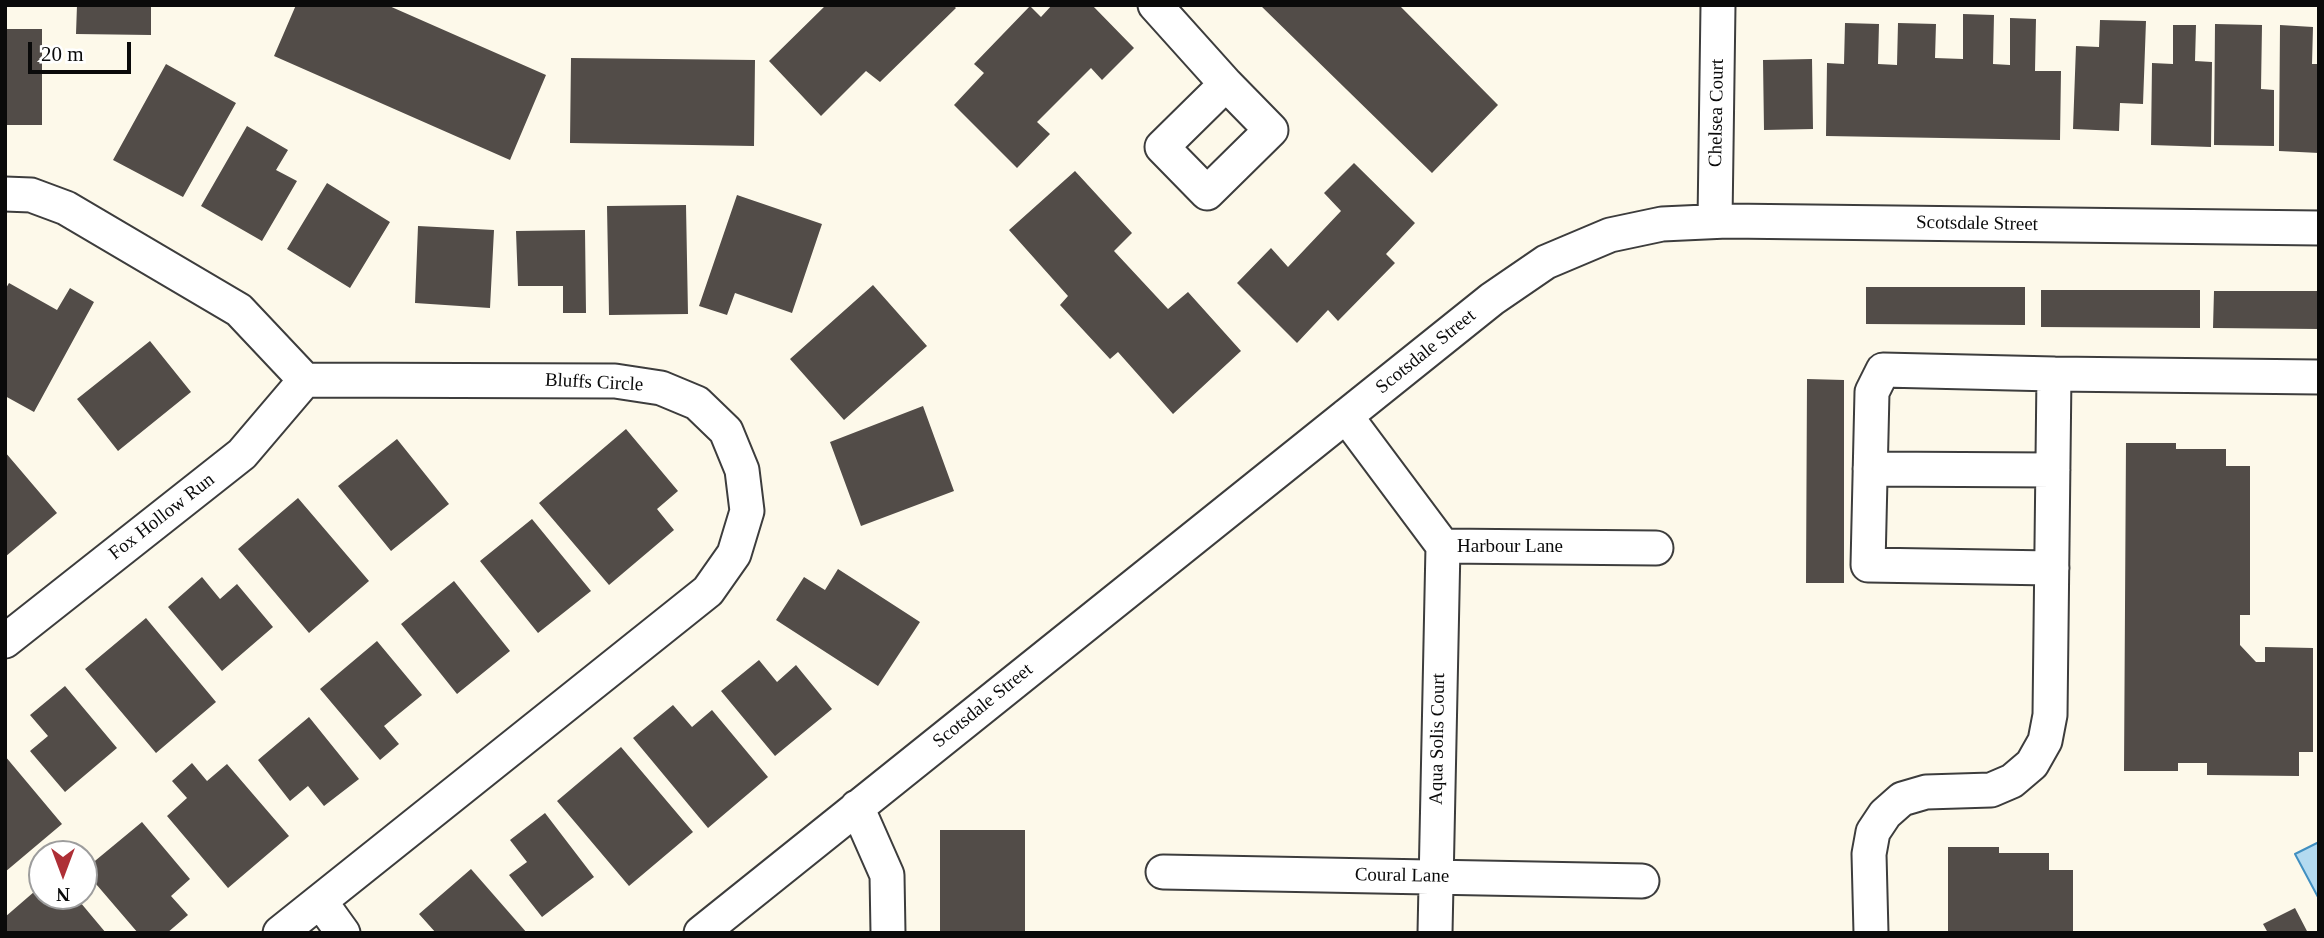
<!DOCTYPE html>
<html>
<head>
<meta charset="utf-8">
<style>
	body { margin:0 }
	#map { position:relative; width:2324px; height:938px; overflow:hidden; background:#fdf9ea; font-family:"Times New Roman",serif }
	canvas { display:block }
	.frame { position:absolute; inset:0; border:7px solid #0a0a0a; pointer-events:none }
	.north { position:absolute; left:28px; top:840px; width:70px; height:70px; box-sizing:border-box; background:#fff; border:2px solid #9d9d9d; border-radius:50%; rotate:180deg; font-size:19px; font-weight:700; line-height:28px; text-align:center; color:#0a0a0a }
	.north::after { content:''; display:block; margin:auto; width:24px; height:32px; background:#ae2f36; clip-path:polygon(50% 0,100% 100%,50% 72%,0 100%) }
	.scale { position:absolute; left:28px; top:42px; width:103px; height:32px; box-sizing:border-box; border:4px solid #0a0a0a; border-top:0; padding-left:9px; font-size:21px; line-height:24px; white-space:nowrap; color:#0a0a0a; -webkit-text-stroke:5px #fff; paint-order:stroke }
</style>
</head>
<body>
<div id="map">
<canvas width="2324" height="938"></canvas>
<div class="frame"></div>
<div class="north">N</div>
<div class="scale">20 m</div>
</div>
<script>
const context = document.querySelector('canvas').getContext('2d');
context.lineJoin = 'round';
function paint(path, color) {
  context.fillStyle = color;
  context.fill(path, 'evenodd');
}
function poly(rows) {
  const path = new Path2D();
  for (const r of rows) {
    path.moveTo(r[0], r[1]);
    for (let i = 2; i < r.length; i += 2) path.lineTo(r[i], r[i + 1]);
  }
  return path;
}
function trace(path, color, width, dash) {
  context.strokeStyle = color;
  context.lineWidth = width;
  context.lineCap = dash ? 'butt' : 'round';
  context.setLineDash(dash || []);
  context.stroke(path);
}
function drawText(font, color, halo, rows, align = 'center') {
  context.font = font + ' "Times New Roman",serif';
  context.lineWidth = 7;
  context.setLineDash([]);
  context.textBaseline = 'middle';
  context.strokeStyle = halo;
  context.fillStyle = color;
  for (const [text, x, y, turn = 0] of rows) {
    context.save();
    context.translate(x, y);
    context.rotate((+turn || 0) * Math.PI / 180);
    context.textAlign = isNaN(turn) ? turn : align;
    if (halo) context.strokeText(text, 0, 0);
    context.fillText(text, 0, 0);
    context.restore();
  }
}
const water = poly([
	[2319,842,2319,899,2295,854,2319,842]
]);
paint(water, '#b3daf0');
trace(water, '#408fc1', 2);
paint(poly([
	[77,5,151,5,151,35,76,34],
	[296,5,387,5,546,75,510,160,274,56],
	[826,5,953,5,956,8,880,82,866,71,821,116,769,61],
	[1052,5,1092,5,1134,48,1102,80,1091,68,1037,122,1050,134,1017,168,954,105,984,73,974,64,1030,6,1041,17],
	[1260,5,1399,5,1498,105,1432,173],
	[1963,14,1994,15,1993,64,2010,65,2010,18,2036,19,2035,71,2061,71,2060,140,1826,136,1827,63,1844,64,1845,23,1879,24,1878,64,1897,65,1898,23,1936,24,1935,58,1963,59],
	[2100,20,2146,21,2143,104,2120,103,2119,131,2073,129,2076,46,2099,47],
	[2215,24,2262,25,2261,89,2274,90,2274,146,2214,145],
	[2173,25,2196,25,2195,61,2212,62,2211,147,2151,145,2152,63,2173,64],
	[2280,25,2313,27,2312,64,2319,64,2319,153,2279,151],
	[5,29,42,29,42,125,6,125],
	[571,58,755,60,754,146,570,143],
	[1812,59,1813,129,1764,130,1763,60],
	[166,64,236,103,183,197,113,160],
	[247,126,288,150,276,170,297,181,262,241,201,206],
	[1354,163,1415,223,1386,254,1395,263,1338,321,1328,310,1297,343,1237,283,1271,248,1288,267,1341,211,1324,193],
	[1075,171,1132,233,1114,251,1168,309,1188,292,1241,351,1173,414,1118,352,1110,359,1060,305,1068,296,1009,230],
	[327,183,390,222,350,288,287,249],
	[737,195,822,224,792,313,735,293,727,315,699,306],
	[686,205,688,314,609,315,607,206],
	[418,226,494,230,490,308,415,303],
	[585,230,586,313,563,313,563,286,518,286,516,231],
	[9,283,57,310,70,288,94,302,34,412,5,396,5,290],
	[873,285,927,346,844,420,790,359],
	[1866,287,2025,287,2025,325,1866,324],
	[2041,290,2200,290,2200,328,2041,327],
	[2214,291,2319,291,2319,329,2213,328],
	[150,341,191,392,118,451,77,399],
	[1807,379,1844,380,1844,583,1806,583],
	[923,406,954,491,861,526,830,442],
	[626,429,678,491,657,509,674,530,609,585,539,503],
	[397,439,449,504,391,551,338,486],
	[2126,443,2176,443,2176,449,2226,449,2226,466,2250,466,2250,615,2240,615,2240,645,2256,662,2265,662,2265,647,2313,648,2313,752,2299,752,2299,776,2207,775,2207,763,2178,763,2178,771,2124,771],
	[5,452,57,513,5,557],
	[298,498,369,581,309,633,238,549],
	[532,519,591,591,538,633,480,561],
	[838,569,920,622,878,686,776,620,804,577,825,590],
	[202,577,220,599,237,584,273,627,222,671,168,607],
	[454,581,510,651,457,694,401,624],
	[146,618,216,702,156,753,85,669],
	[377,641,422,695,384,726,399,744,380,760,320,689],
	[759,660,777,682,796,665,832,709,775,756,721,691],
	[65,686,117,748,65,792,30,751,48,736,30,715],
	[673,705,692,727,712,710,768,777,708,828,633,738],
	[309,717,359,779,324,806,308,786,290,801,258,760],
	[621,747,693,832,629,886,557,801],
	[5,756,62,824,5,872],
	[192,763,207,781,227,764,289,836,228,888,167,816,187,798,172,781],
	[545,813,594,877,542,917,509,875,527,862,510,840],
	[142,822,190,879,171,896,188,915,167,933,138,933,84,870],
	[940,830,1025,830,1025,933,940,933],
	[1948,847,1999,847,1999,853,2049,853,2049,870,2073,870,2073,933,1948,933],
	[471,869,527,933,436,933,419,914],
	[42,885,42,896,75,896,106,933,5,933,5,917],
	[2295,908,2308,933,2268,933,2263,924]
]), '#524c48');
const minor = poly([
	[1155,5,1226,84],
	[1226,84,1271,130,1207,193,1162,147,1226,84],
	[5,194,31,195,66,208,239,310,305,380,615,381,661,388,697,403,726,431,742,470,747,511,734,554,708,591,280,933],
	[1715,221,1718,5],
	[1346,416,1443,546],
	[1870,469,2053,470],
	[1443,546,1656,548],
	[2052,568,1868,565,1872,392,1883,370,2054,374],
	[5,641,242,454,305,380],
	[857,807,887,875,888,933],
	[1163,872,1642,881],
	[320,901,343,933],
	[701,933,1492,299,1546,262,1610,235,1662,224,1727,221,2319,228],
	[1435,933,1443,546],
	[1871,933,1869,854,1873,832,1885,814,1902,799,1926,792,1991,790,2012,781,2032,764,2045,741,2050,715,2054,374,2319,377]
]);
trace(minor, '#3d3d3d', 37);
trace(minor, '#fff', 33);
drawText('19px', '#0a0a0a', '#fff', [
	["Chelsea Court",1717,113,-89],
	["Scotsdale Street",1977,224,1],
	["Scotsdale Street",1426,352,-39],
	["Bluffs Circle",594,383,3],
	["Fox Hollow Run",162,517,-38],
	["Harbour Lane",1510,547],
	["Scotsdale Street",983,706,-39],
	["Aqua Solis Court",1438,739,-89],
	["Coural Lane",1402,876,1]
]);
</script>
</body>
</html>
